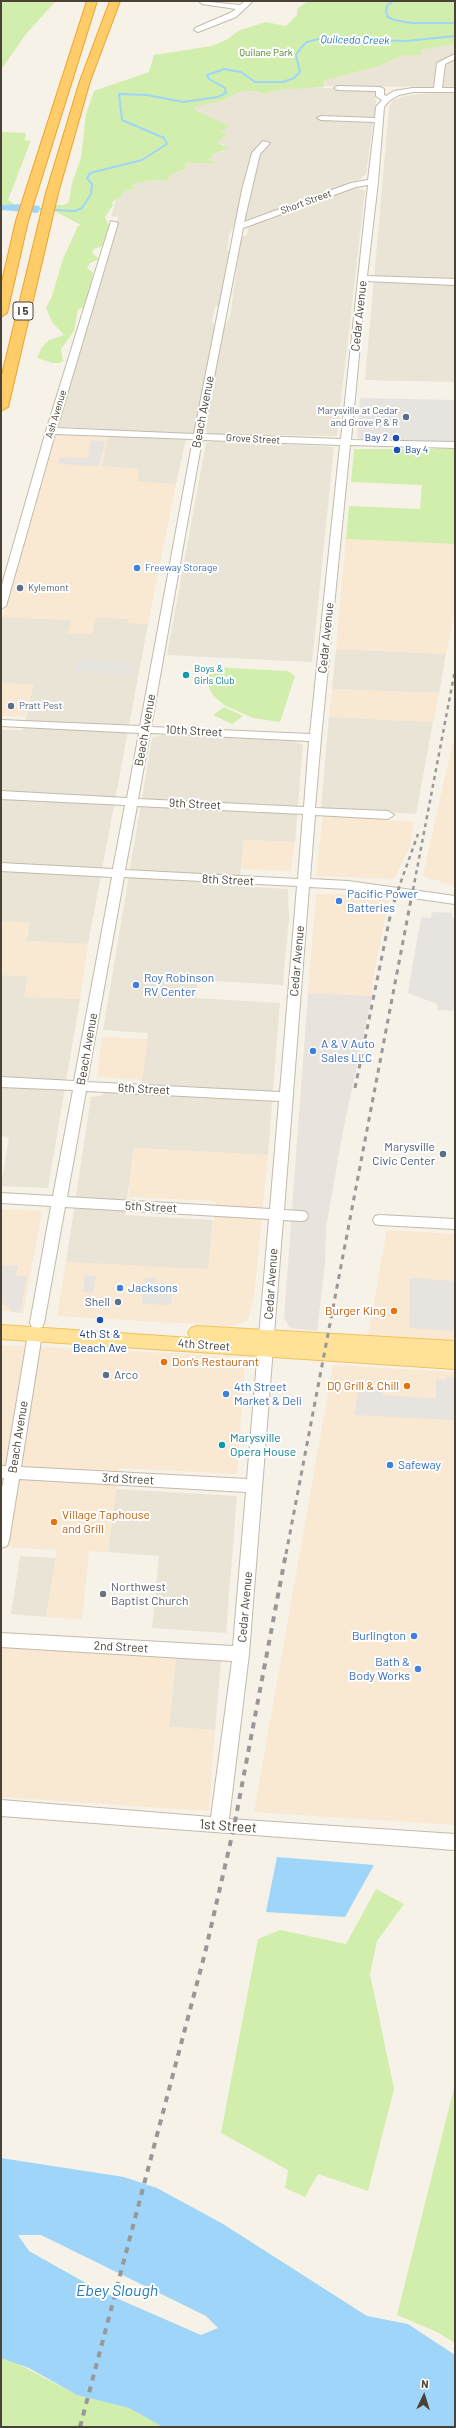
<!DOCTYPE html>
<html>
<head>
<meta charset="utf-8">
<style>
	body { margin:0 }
	#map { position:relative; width:456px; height:2428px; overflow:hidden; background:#f6f2e8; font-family:Barlow,sans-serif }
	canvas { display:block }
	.frame { position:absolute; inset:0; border:2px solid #4a4236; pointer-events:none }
	.north { position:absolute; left:404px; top:2376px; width:40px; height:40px; -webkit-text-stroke:3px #fff; paint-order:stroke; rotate:4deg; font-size:11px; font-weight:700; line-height:16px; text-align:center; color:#4a4236 }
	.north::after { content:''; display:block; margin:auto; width:14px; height:18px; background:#4a4236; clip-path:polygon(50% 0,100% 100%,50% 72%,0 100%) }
</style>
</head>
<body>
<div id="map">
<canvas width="456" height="2428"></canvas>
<div class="frame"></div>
<div class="north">N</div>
</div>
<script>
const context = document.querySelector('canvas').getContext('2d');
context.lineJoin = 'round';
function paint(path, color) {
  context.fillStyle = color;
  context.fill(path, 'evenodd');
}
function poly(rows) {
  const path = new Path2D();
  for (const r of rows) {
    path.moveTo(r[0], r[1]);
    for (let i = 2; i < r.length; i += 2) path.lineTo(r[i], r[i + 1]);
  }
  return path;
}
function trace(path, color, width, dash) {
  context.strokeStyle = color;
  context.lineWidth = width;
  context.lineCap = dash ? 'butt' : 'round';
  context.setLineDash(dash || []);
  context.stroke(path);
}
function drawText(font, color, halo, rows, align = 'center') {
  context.font = font + ' Barlow,sans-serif';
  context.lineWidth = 4;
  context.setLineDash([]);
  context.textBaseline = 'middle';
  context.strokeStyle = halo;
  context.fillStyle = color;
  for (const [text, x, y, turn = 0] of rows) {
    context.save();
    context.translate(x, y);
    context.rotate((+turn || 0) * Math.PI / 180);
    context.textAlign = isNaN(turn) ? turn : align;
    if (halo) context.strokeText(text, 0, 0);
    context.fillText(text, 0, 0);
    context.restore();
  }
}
paint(poly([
	[455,44,455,87,324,86,323,81,379,66,404,55,416,56,420,50],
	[301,87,374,90,376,102,366,174,358,181,235,224,229,235,227,250,230,253,220,306,215,307,212,321,215,327,195,431,185,442,176,484,137,482,139,469,102,466,109,429,58,427,118,217,111,216,116,199,122,196,126,190,136,189,132,186,133,184,152,180,167,181,170,175,186,169,185,163,205,160,211,154,225,151,224,145,216,142,228,134,218,131,229,127,194,109,195,106,224,100,239,92,255,91,265,94,277,90],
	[437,92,455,93,455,382,365,380,389,108,392,101,404,96],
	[355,187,365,191,337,436,209,434,205,430,224,327,230,317,241,237,247,235,248,227,251,225],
	[216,441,334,447,312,662,167,655,206,443],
	[3,617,71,620,92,633,96,617,129,619,128,623,148,624,88,944,26,941,30,923,1,921,1,730,23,730,33,685,1,683,1,619],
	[336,649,446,654,439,693,332,689],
	[329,717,433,722,416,814,321,808],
	[162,735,292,741,303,745,295,842,244,840,239,886,288,889,289,918,283,985,198,980,196,998,280,1003,268,1155,134,1148,125,1215,213,1220,208,1270,66,1262,91,1097,101,1096,106,1091,140,1093,148,1033,103,1030,152,738],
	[1,975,28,976,25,997,80,999,48,1188,1,1186,9,1137,1,1136],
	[116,1489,237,1496,226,1633,152,1628,159,1556,108,1552],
	[20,1556,56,1558,46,1617,11,1614],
	[176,1657,221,1660,215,1730,169,1727]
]), '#eae4d6');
paint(poly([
	[62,435,108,437,102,466,139,469,137,482,176,484,148,624,128,623,129,619,96,617,92,634,68,633,71,620,3,617,53,439],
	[346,539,455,544,455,611,446,654,336,649],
	[1,683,33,684,25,717,1,716],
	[332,689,439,693,433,722,329,717],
	[455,732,455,886,423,876],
	[323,814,381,817,381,820,414,822,410,846,394,879,316,876],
	[244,840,295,842,291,871,241,869],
	[316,894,355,894,389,899,373,978,372,996,308,993],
	[1,921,30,922,26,941,88,944,80,999,24,997,28,976,1,975],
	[102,1037,148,1039,142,1080,97,1077],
	[134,1148,268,1155,254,1296,248,1320,239,1324,230,1326,57,1316,66,1262,208,1269,216,1201,128,1197],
	[1,1209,42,1211,23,1314,1,1310],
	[387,1230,455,1234,455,1340,368,1335],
	[1,1345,229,1356,245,1365,237,1474,119,1468,108,1552,89,1551,82,1619,46,1617,57,1550,1,1547],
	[333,1365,455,1372,455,1825,254,1812],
	[2,1645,176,1657,169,1727,215,1730,209,1811,1,1797]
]), '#f9e8d2');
paint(poly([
	[308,993,372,996,343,1131,326,1228,325,1263,317,1331,290,1328,284,1318]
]), '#e8e3dd');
paint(poly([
	[1,1,56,1,26,34,1,70],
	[308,1,455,1,455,44,421,50,422,53,416,56,404,55,379,66,323,81,324,87,277,90,265,94,255,91,239,92,224,100,195,107,194,109,230,127,219,131,228,134,217,142,228,149,212,154,212,158,207,160,218,163,185,163,186,169,170,175,167,181,152,180,133,184,132,186,136,189,126,190,122,196,112,202,113,205,105,217,109,226,102,246,94,249,92,253,99,259,90,263,87,268,93,273,89,293,83,308,78,309,74,331,61,349,63,361,60,363,52,363,37,358,42,347,49,340,64,335,52,322,46,308,52,296,63,259,78,226,81,225,43,205,64,205,69,202,72,183,81,158,86,114,94,91,149,72,154,55,212,46,228,39,238,31,265,22,286,26,297,15,297,9],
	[1,132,26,133,25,141,31,140,8,200,14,204,1,211],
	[354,449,455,449,455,544,346,539,349,506,420,509,422,485,351,482],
	[212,667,288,671,295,676,280,722,253,718,224,705,213,695,208,686,206,679,208,670],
	[224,707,243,716,232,724,213,715],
	[376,1889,404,1904,377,1941,370,1974,394,2089,368,2191,318,2174,305,2197,285,2188,288,2170,221,2133,258,1939,280,1930,346,1944],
	[455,2084,455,2343,437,2332,397,2315],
	[1,2355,77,2395,129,2408,163,2427,1,2427]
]), '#d1eead');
paint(poly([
	[360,398,455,400,455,442,367,440,357,438],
	[91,440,105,441,99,466,58,464,60,457,87,458],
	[78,659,131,664,135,666,134,675,75,672],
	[432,912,452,913,452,918,455,918,455,1011,437,1010,437,1004,408,993,421,917,431,918],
	[1,1265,18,1266,16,1276,27,1276,20,1313,13,1312,1,1301],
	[85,1275,96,1276,93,1293,83,1292],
	[145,1278,156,1278,156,1283,173,1284,171,1305,142,1304],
	[410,1278,455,1281,455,1331,409,1328],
	[446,1377,455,1378,455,1420,354,1415,359,1386,383,1387,383,1395,436,1399,436,1379,445,1380]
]), '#e7e4e0');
paint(poly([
	[1,205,22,204,40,206,38,213,1,210],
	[277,1857,374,1865,345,1917,266,1912],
	[1,2158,124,2177,157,2188,223,2224,367,2316,408,2324,455,2355,455,2427,163,2427,129,2408,77,2395,29,2368,1,2358]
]), '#9fd5f8');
paint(poly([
	[18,2235,41,2235,206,2316,218,2328,201,2335,100,2291,29,2251]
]), '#f6f2e8');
trace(poly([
	[393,1,387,6,386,11,388,17,394,20,412,23,455,23],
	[36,209,75,211,82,208,91,194,92,184,87,178,90,173,142,160,167,144,164,138,122,120,119,94,147,95,183,102,218,97,226,93,225,88,209,79,207,75,224,69,241,72,255,82,283,82,294,78,300,72,296,55,301,48,307,42,322,38,406,41,455,36]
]), '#9fd5f8', 2);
const minor = poly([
	[199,1,240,5,245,1,253,1,236,17,198,32,194,30,195,28,230,13,236,9,202,4,199,1],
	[455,54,455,59,445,64,442,88,455,88,455,92,413,92,399,95,389,101,384,107,378,182,367,276,455,279,455,285,366,281,351,440,455,442,455,448,350,445,321,738,315,808,388,811,394,815,388,819,315,815,310,879,348,881,455,896,455,904,348,889,309,887,284,1210,301,1211,306,1212,308,1216,306,1220,301,1221,283,1220,249,1654,229,1819,455,1834,455,1850,1,1816,1,1800,211,1817,232,1661,1,1647,1,1633,233,1646,246,1492,19,1479,9,1541,7,1546,1,1548,1,1493,4,1478,1,1478,1,1466,6,1466,28,1334,30,1330,35,1328,40,1330,42,1334,21,1467,247,1479,269,1219,65,1207,44,1323,42,1327,37,1329,32,1327,30,1323,51,1206,1,1203,1,1193,53,1196,73,1090,1,1087,1,1077,74,1081,112,877,1,871,1,863,113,869,125,805,1,799,1,791,127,798,139,733,1,726,1,720,140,726,193,439,55,434,6,606,1,609,1,588,46,431,111,221,118,223,57,428,194,434,242,190,252,153,263,141,270,143,260,154,244,222,351,183,368,180,375,122,321,120,317,118,321,116,375,118,376,107,382,100,376,96,376,91,338,90,334,88,338,86,380,87,384,89,384,95,386,96,394,91,413,88,434,88,437,63,455,54],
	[368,185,341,439,203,434,243,228,356,187,368,185],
	[202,440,340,445,310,734,151,727,202,440],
	[150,733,309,741,304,807,138,799,150,733],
	[137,806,303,814,298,879,125,870,137,806],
	[124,877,297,886,280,1092,87,1082,124,877],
	[86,1091,279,1101,270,1209,67,1197,86,1091],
	[380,1215,455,1219,455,1229,380,1225,375,1224,373,1220,375,1216,380,1215]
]);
const major = poly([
	[1,1325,191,1338,188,1333,191,1328,197,1326,455,1341,455,1355,444,1354,455,1355,455,1369,1,1339,1,1325]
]);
const highway = poly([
	[87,1,97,1,28,221,7,313,1,317,1,286,16,221,87,1],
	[110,1,120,1,90,81,58,193,8,407,1,411,1,379,46,193,80,81,110,1]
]);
trace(minor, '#c3baaa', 2);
trace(major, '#f0c25c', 2);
trace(highway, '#eea42a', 2);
paint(minor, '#fff');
paint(major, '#ffe198');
paint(highway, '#ffcc6a');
trace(poly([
	[398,890,418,834],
	[413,890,455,670]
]), '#989898', 2.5, [4, 4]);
trace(poly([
	[355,1088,392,907,399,889],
	[286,1554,413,889]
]), '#989898', 3, [5, 5]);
trace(poly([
	[80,2427,205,1953,234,1827,286,1553]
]), '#989898', 4, [6, 6]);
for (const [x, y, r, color] of [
	[406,417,4,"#5c6f8a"],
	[396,438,4,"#1a4fb4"],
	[397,450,4,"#1a4fb4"],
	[137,568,4,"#3f7fe0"],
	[20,588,4,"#5c6f8a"],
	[186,675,4,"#0f9aa8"],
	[11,706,4,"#5c6f8a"],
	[339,901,4,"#3f7fe0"],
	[136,985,4,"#3f7fe0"],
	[313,1051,4,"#3f7fe0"],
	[443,1154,4,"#5c6f8a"],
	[120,1288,4,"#3f7fe0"],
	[118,1302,4,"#5c6f8a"],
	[394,1311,4,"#e8710a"],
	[100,1320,4,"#1a4fb4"],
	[164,1362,4,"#e8710a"],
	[106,1375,4,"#5c6f8a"],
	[407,1386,4,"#e8710a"],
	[226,1394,4,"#3f7fe0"],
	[222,1445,4,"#0f9aa8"],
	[390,1465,4,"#3f7fe0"],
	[54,1522,4,"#e8710a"],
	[103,1594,4,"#6b7280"],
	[414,1636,4,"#3f7fe0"],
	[418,1669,4,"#3f7fe0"]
]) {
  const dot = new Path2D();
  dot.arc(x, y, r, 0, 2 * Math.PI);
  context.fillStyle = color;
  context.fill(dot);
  trace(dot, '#fff', 1.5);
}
drawText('10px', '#488322', '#fff', [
	["Quilane Park",266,53]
]);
drawText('10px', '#4a4236', '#fff', [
	["Short Street",306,202,-20],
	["Ash Avenue",56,414,-73],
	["Grove Street",253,439,3]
]);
drawText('10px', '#4e5e75', '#fff', [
	["Marysville at Cedar",398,411,"right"],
	["and Grove P & R",398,423,"right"],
	["Kylemont",28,588],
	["Pratt Pest",19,706]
], 'left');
drawText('10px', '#164399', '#fff', [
	["Bay 2",388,438],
	["Bay 4",405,450,"left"]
], 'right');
drawText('10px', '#366cbe', '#fff', [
	["Freeway Storage",145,568]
], 'left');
drawText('10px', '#0d838f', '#fff', [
	["Boys &",194,669],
	["Girls Club",194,681]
], 'left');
drawText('italic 11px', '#217bba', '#fff', [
	["Quilceda Creek",355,40,1]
]);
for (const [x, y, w] of [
	[23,311,20]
]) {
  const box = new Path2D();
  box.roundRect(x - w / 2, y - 9, w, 18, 3);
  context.fillStyle = '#fff';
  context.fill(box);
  trace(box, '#4a4236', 1);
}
drawText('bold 11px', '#4a4236', null, [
	["I 5",23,311]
]);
drawText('12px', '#4a4236', '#fff', [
	["Cedar Avenue",359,316,-84],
	["Beach Avenue",203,412,-79],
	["Cedar Avenue",326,638,-84],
	["Beach Avenue",145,730,-80],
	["10th Street",194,731,3],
	["9th Street",195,804,3],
	["8th Street",228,880,3],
	["Cedar Avenue",297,961,-85],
	["Beach Avenue",87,1049,-80],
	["6th Street",144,1089,3],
	["5th Street",151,1207,3],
	["Cedar Avenue",271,1284,-86],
	["4th Street",204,1345,4],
	["Beach Avenue",18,1437,-81],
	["3rd Street",128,1479,3],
	["Cedar Avenue",245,1607,-85],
	["2nd Street",121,1647,3]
]);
drawText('12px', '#366cbe', '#fff', [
	["Pacific Power",347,894],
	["Batteries",347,908],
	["Roy Robinson",144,978],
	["RV Center",144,992],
	["A & V Auto",321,1044],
	["Sales LLC",321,1058],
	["Jacksons",128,1288],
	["4th Street",234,1387],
	["Market & Deli",234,1401],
	["Safeway",398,1465],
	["Burlington",406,1636,"right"],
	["Bath &",410,1662,"right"],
	["Body Works",410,1676,"right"]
], 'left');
drawText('12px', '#4e5e75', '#fff', [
	["Marysville",435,1147],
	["Civic Center",435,1161],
	["Shell",110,1302],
	["Arco",114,1375,"left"]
], 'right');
drawText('12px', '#c56008', '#fff', [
	["Burger King",386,1311],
	["Don's Restaurant",172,1362,"left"],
	["DQ Grill & Chill",399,1386],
	["Village Taphouse",62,1515,"left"],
	["and Grill",62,1529,"left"]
], 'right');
drawText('12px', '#164399', '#fff', [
	["4th St &",100,1334],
	["Beach Ave",100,1348]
]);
drawText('12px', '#0d838f', '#fff', [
	["Marysville",230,1438],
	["Opera House",230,1452]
], 'left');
drawText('12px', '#5b616d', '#fff', [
	["Northwest",111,1587],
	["Baptist Church",111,1601]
], 'left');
drawText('14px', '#4a4236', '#fff', [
	["1st Street",228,1826,4]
]);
drawText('italic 16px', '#217bba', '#fff', [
	["Ebey Slough",117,2291]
]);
</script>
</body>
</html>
